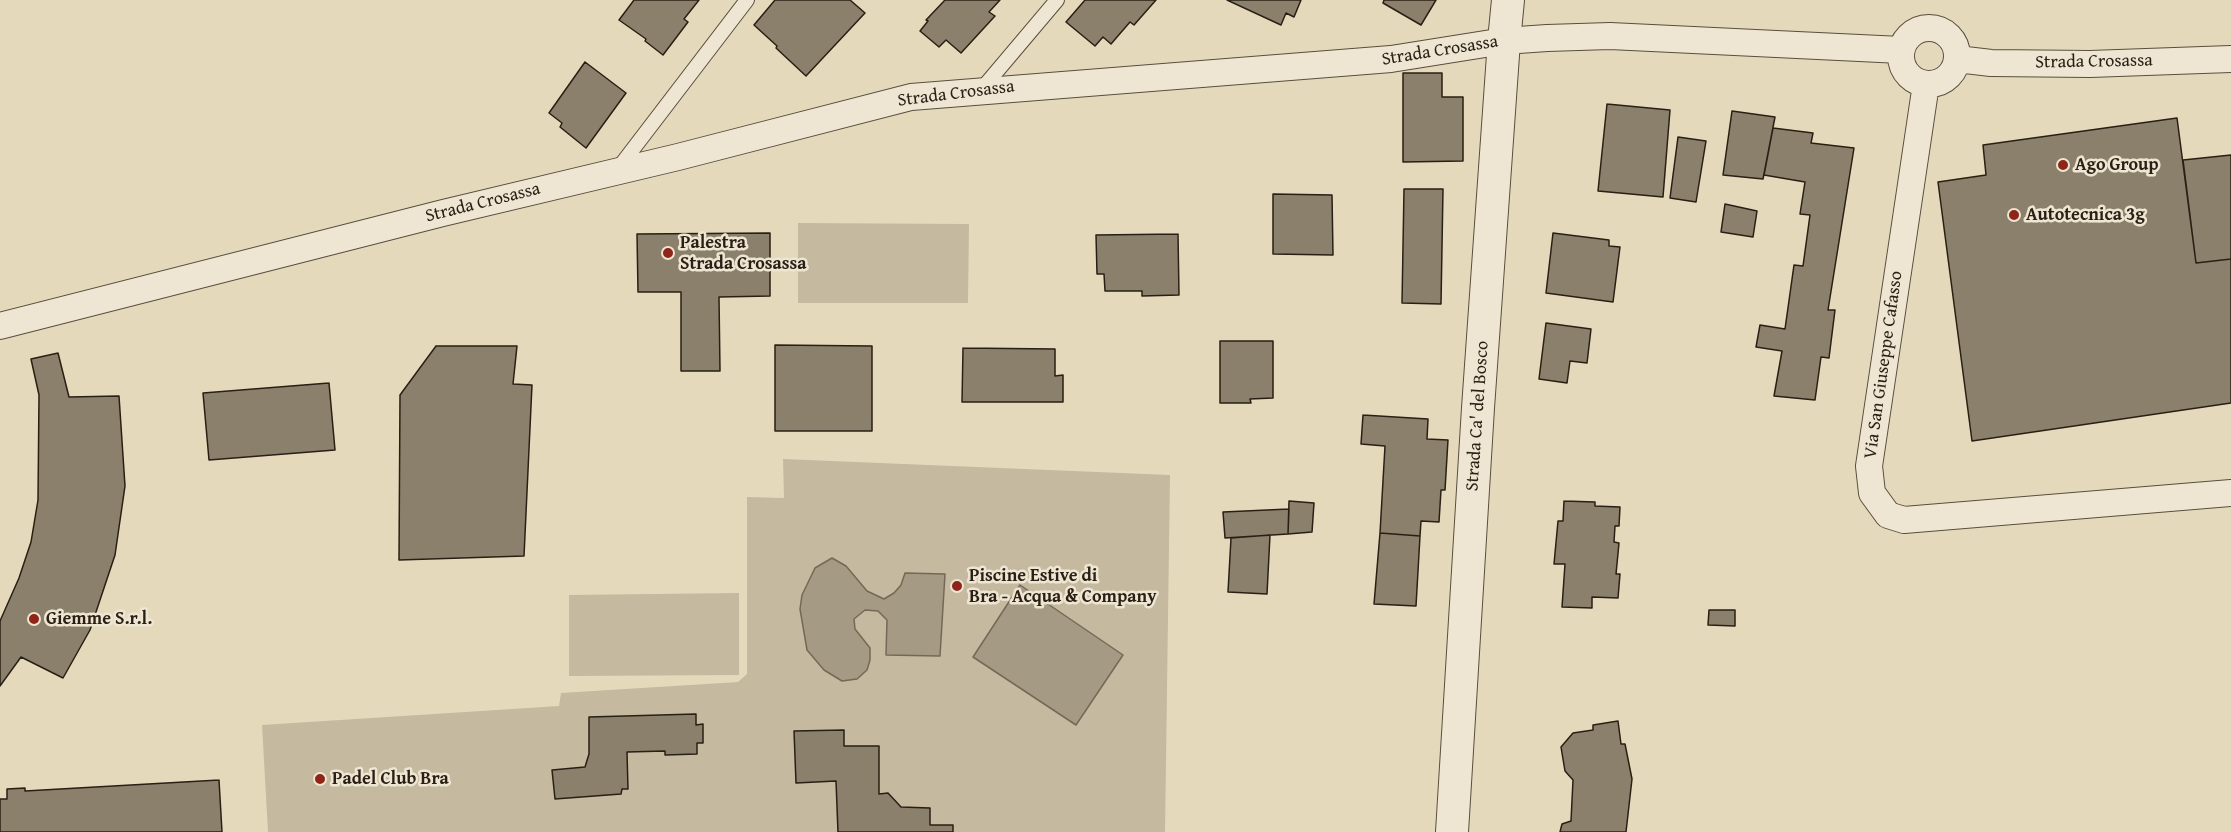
<!DOCTYPE html>
<html>
<head>
<meta charset="utf-8">
<style>
	body { margin:0 }
	canvas { display:block; background:#e5d9bc }
</style>
</head>
<body>
<canvas width="2231" height="832"></canvas>
<script>
const context = document.querySelector('canvas').getContext('2d');
context.lineJoin = 'round';
function paint(path, color) {
  context.fillStyle = color;
  context.fill(path, 'evenodd');
}
function poly(rows) {
  const path = new Path2D();
  for (const r of rows) {
    if (r.length === 3) {
      path.moveTo(r[0] + r[2], r[1]);
      path.arc(r[0], r[1], r[2], 0, 2 * Math.PI);
      continue;
    }
    path.moveTo(r[0], r[1]);
    for (let i = 2; i < r.length; i += 2) path.lineTo(r[i], r[i + 1]);
  }
  return path;
}
function trace(path, color, width, dash) {
  context.strokeStyle = color;
  context.lineWidth = width;
  context.lineCap = dash ? 'butt' : 'round';
  context.setLineDash(dash || []);
  context.stroke(path);
}
function drawText(font, color, halo, rows, align = 'center') {
  context.font = font + ' "Gentium Book Plus",serif';
  context.lineWidth = 5;
  context.setLineDash([]);
  context.textBaseline = 'middle';
  context.strokeStyle = halo;
  context.fillStyle = color;
  for (const [text, x, y, turn = 0] of rows) {
    context.save();
    context.translate(x, y);
    context.rotate((+turn || 0) * Math.PI / 180);
    context.textAlign = isNaN(turn) ? turn : align;
    if (halo) context.strokeText(text, 0, 0);
    context.fillText(text, 0, 0);
    context.restore();
  }
}
paint(poly([
	[798,223,969,224,968,303,798,303],
	[783,459,1170,475,1165,832,268,832,262,725,559,706,561,693,738,682,747,674,747,497,784,498],
	[739,593,739,675,569,676,569,595]
]), '#c5b99f');
const water = poly([
	[832,558,846,566,867,591,884,599,894,593,901,585,905,573,945,574,940,656,886,655,887,620,878,611,865,610,854,619,855,629,870,648,870,660,867,670,857,679,842,681,824,670,807,650,800,609,802,595,815,568,832,558],
	[1020,585,1123,655,1076,725,973,657,1020,585]
]);
paint(water, '#a59a83');
trace(water, '#746957', 1.5);
const building = poly([
	[634,0,699,0,684,19,688,22,663,55,645,41,646,39,619,20,634,0],
	[775,0,850,0,865,13,806,76,776,48,777,46,754,25,775,0],
	[945,0,1000,0,989,12,995,16,961,53,946,40,939,47,920,31,928,21,926,20,945,0],
	[1085,0,1156,0,1134,25,1130,22,1111,44,1103,37,1095,46,1066,22,1085,0],
	[1227,0,1301,0,1294,17,1286,13,1281,25,1227,0],
	[1384,0,1436,0,1421,25,1383,3,1384,0],
	[585,62,626,93,586,148,560,127,562,123,549,113,585,62],
	[1403,73,1442,73,1442,97,1463,97,1463,161,1403,162,1403,73],
	[1607,104,1670,110,1663,197,1598,191,1607,104],
	[1732,111,1775,117,1763,179,1723,175,1732,111],
	[2177,118,2196,263,2231,259,2231,403,1972,441,1938,182,1986,175,1983,145,2177,118],
	[1773,128,1813,133,1811,143,1854,148,1828,310,1835,310,1829,358,1821,357,1815,400,1774,396,1782,351,1756,347,1760,325,1785,329,1794,265,1803,266,1810,215,1800,214,1805,182,1764,175,1773,128],
	[1678,137,1706,141,1696,202,1670,198,1678,137],
	[2231,155,2231,259,2196,263,2183,160,2231,155],
	[1404,189,1443,189,1441,304,1402,303,1404,189],
	[1273,194,1332,195,1333,255,1273,254,1273,194],
	[1725,204,1757,211,1753,237,1721,232,1725,204],
	[770,233,770,296,719,297,720,371,681,371,681,292,638,292,637,234,770,233],
	[1553,233,1609,240,1609,246,1620,247,1613,302,1546,293,1553,233],
	[1178,234,1179,295,1142,296,1142,291,1105,291,1104,274,1097,274,1096,235,1178,234],
	[1546,323,1591,329,1587,363,1570,361,1567,383,1539,379,1546,323],
	[1220,341,1273,341,1273,398,1250,399,1251,403,1220,403,1220,341],
	[775,345,872,346,872,431,775,431,775,345],
	[436,346,517,346,513,384,532,385,524,556,399,560,400,395,436,346],
	[963,348,1055,349,1055,376,1063,375,1063,402,962,402,963,348],
	[58,353,69,397,119,396,125,486,115,555,90,630,63,678,21,657,0,686,0,621,19,578,31,542,38,500,39,395,31,359,58,353],
	[329,383,335,450,209,460,203,393,329,383],
	[1363,415,1428,419,1427,439,1448,440,1445,490,1441,490,1439,522,1421,521,1420,536,1380,533,1385,446,1361,444,1363,415],
	[1289,501,1314,503,1312,532,1288,534,1289,501],
	[1564,501,1595,502,1595,506,1620,507,1619,526,1615,526,1614,542,1619,543,1616,574,1620,574,1618,598,1592,597,1592,608,1562,607,1565,564,1554,564,1558,521,1563,521,1564,501],
	[1289,509,1288,534,1225,538,1223,512,1289,509],
	[1380,533,1420,536,1416,606,1374,604,1380,533],
	[1270,535,1267,594,1228,592,1231,538,1270,535],
	[1709,610,1735,610,1735,626,1708,625,1709,610],
	[696,714,696,725,703,724,703,743,697,743,697,754,665,755,665,751,627,752,628,789,622,789,621,794,555,799,552,770,585,767,589,754,589,717,696,714],
	[1618,721,1621,744,1625,744,1632,779,1626,832,1560,832,1562,824,1571,821,1573,780,1565,771,1561,747,1573,733,1593,730,1593,725,1618,721],
	[844,730,844,746,879,746,879,794,888,793,901,807,930,808,930,825,953,825,953,832,838,832,836,781,796,783,794,731,844,730],
	[219,780,222,832,0,832,0,799,7,799,7,789,25,788,25,791,219,780]
]);
paint(building, '#8b806b');
trace(building, '#2a1f14', 1.5);
const service = poly([
	[981,90,1057,0],
	[617,170,747,0]
]);
const minor = poly([
	[1929,56,28],
	[1957,59,1991,63,2090,64,2231,59],
	[1926,84,1869,466,1872,493,1888,515,1904,520,2231,493],
	[0,326,443,213,678,157,911,97,1391,59,1504,41,1547,38,1610,36,1901,50]
]);
const tertiary = poly([
	[1452,832,1478,408,1504,41,1508,0]
]);
trace(service, '#594e3e', 16);
trace(minor, '#594e3e', 28);
trace(tertiary, '#594e3e', 34);
trace(service, '#eee6d3', 14);
trace(minor, '#eee6d3', 26);
trace(tertiary, '#eee6d3', 32);
for (const [x, y, r, color] of [
	[2063,165,6,"#8f2418"],
	[2014,215,6,"#8f2418"],
	[668,253,6,"#8f2418"],
	[957,586,6,"#8f2418"],
	[34,619,6,"#8f2418"],
	[320,779,6,"#8f2418"]
]) {
  const dot = new Path2D();
  dot.arc(x, y, r, 0, 2 * Math.PI);
  context.fillStyle = color;
  context.fill(dot);
  trace(dot, '#eee6d3', 2);
}
drawText('18px', '#2a1f14', '#eee6d3', [
	["Strada Crosassa",1440,51,-9],
	["Strada Crosassa",2094,62,-1],
	["Strada Crosassa",956,94,-7],
	["Strada Crosassa",483,203,-14],
	["Via San Giuseppe Cafasso",1884,365,-82],
	["Strada Ca' del Bosco",1478,416,-86]
]);
drawText('bold 18px', '#2a1f14', '#eee6d3', [
	["Ago Group",2075,165],
	["Autotecnica 3g",2026,215],
	["Palestra",680,243],
	["Strada Crosassa",680,264],
	["Piscine Estive di",969,576],
	["Bra - Acqua & Company",969,597],
	["Giemme S.r.l.",46,619],
	["Padel Club Bra",332,779]
], 'left');
</script>
</body>
</html>
